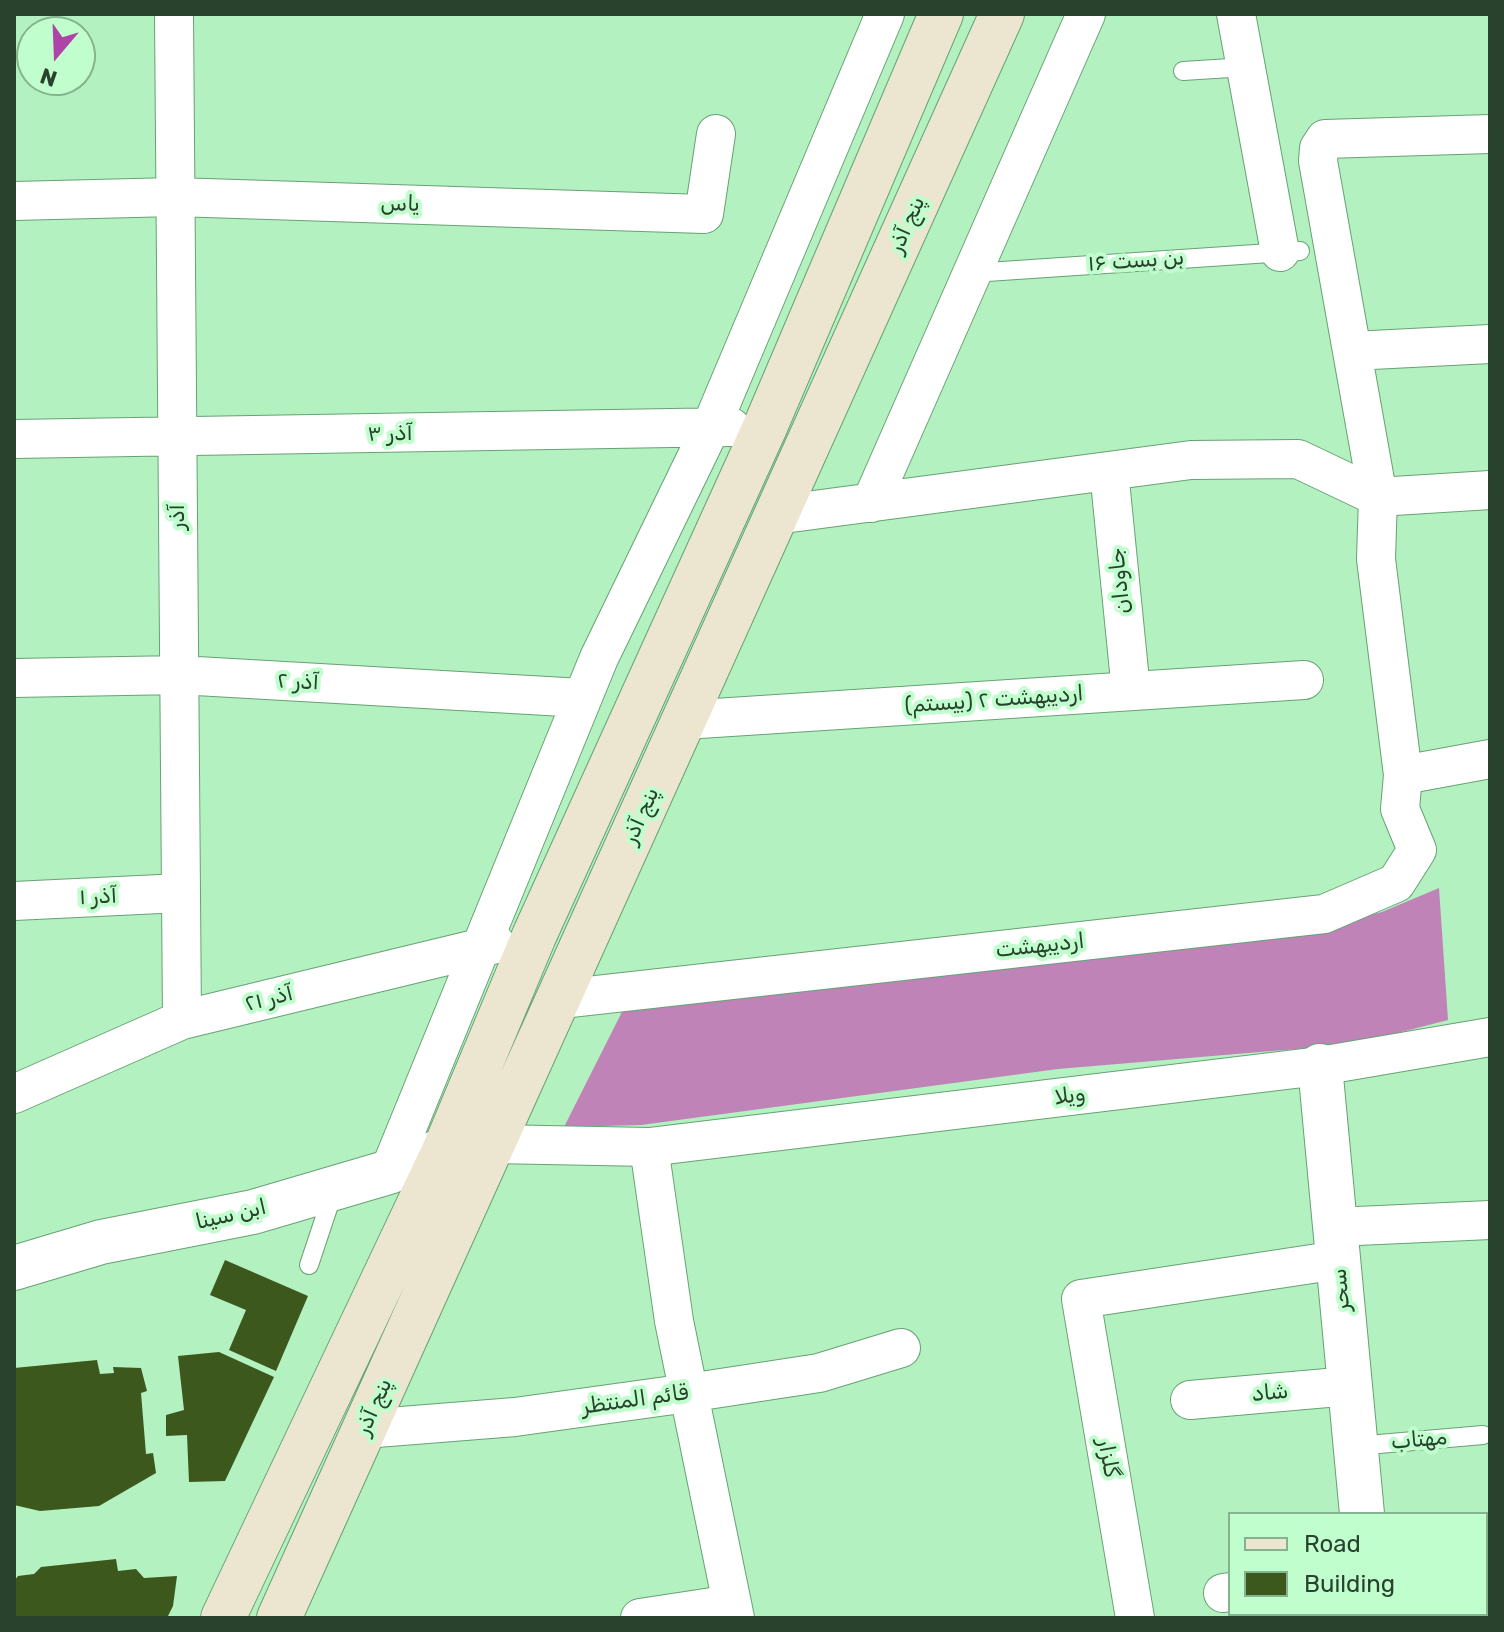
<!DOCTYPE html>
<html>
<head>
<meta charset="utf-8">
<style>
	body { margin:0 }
	#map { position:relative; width:1504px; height:1632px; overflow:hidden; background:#b3f1c0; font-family:Rubik,sans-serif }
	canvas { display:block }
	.frame { position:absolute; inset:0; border:16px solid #29422e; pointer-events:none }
	.legend { position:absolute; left:1228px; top:1512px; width:260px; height:104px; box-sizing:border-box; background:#c0ffcd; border:2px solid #84b38d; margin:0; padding:10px 14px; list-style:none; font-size:24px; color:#29422e }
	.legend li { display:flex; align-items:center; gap:16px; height:40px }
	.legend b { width:40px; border:2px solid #84b38d }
	.north { position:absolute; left:16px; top:16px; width:80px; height:80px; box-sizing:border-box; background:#c0ffcd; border:2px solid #84b38d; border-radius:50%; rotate:199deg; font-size:22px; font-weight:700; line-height:32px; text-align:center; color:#29422e }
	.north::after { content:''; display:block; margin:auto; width:28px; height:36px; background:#ad44a6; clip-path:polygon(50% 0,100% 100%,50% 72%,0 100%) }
</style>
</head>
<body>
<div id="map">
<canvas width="1504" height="1632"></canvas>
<div class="frame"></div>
<ul class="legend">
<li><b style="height:10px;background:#ece5cf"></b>Road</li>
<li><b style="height:22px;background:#3d581d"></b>Building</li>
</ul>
<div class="north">N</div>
</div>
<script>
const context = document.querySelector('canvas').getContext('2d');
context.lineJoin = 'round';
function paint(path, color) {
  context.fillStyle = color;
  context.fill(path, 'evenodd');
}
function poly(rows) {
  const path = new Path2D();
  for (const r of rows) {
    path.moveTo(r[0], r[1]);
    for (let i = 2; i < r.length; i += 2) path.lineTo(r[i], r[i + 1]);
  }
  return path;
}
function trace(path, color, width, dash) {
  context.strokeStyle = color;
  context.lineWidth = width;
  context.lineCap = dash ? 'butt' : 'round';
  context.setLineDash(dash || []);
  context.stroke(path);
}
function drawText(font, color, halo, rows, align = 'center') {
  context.font = font + ' Rubik,Cairo,sans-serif';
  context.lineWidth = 8;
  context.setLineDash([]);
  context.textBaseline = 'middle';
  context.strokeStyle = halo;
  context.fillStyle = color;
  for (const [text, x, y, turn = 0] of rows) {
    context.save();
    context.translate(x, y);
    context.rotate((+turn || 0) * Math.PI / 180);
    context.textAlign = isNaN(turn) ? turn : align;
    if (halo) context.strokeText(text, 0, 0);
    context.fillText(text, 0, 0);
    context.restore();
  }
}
paint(poly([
	[1439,888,1448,1020,1355,1044,1058,1069,641,1125,564,1127,631,994,1314,929,1382,912]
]), '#bf83b8');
paint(poly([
	[225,1260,308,1296,276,1371,229,1350,246,1310,210,1295],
	[219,1352,274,1377,225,1481,189,1482,187,1435,166,1436,166,1415,184,1410,178,1356],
	[97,1360,100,1374,114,1373,113,1367,141,1368,147,1391,141,1393,146,1454,153,1453,156,1473,99,1506,40,1511,14,1505,14,1368],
	[116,1559,118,1571,136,1569,144,1578,177,1576,173,1606,167,1618,14,1618,14,1581,18,1576,34,1574,41,1567]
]), '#3d581d');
const service = poly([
	[1183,71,1246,67],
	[972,273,1300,251],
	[309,1265,334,1190],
	[1356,1446,1483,1435]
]);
const minor = poly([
	[174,14,182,1020],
	[1236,14,1280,252],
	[1490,134,1325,139,1319,148,1318,161,1378,497,1490,490],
	[14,201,175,197,704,214,716,134],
	[1352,351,1490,344],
	[14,439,731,427],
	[1109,471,1131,691],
	[871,503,1086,14],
	[14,678,179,675,582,698],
	[684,720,1304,680],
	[1403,775,1490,759],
	[14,901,181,893],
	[561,999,1324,914,1396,883,1417,850,1400,809,1403,775,1376,559,1378,497,1298,459,1191,460,776,515],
	[14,1094,182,1020,496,944],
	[493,1144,649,1147,1320,1066,1490,1037],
	[649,1147,674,1321,735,1618],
	[389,1172,599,658,711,427,885,14],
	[1335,1227,1490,1220],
	[1190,1400,1350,1386],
	[364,1429,515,1417,688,1393,819,1373,901,1348],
	[1223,1593,1230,1592],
	[640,1618,732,1604],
	[1135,1618,1081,1299,1338,1260]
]);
const tertiary = poly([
	[1320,1066,1362,1514],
	[14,1268,101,1242,253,1212,389,1172,445,1149],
	[1372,1614,1372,1618]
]);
const secondary = poly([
	[223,1618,445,1149,534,936,765,427,941,14],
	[279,1618,1002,14]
]);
trace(service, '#67a274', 20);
trace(minor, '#67a274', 40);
trace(tertiary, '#67a274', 46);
trace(secondary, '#67a274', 46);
trace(service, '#fff', 18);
trace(minor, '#fff', 38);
trace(tertiary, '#fff', 44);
trace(secondary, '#ece5cf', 44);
drawText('22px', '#29422e', '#c0ffcd', [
	["یاس",400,204,2],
	["پنج آذر",907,225,-66],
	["بن بست ۱۶",1136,261,-4],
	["آذر ۳",390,434,-1],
	["آذر",178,517,-90],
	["جاودان",1120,581,-96],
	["آذر ۲",298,682,3],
	["اردیبهشت ۲ (بیستم)",994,700,-4],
	["پنج آذر",641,816,-66],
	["آذر ۱",98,897,-3],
	["اردیبهشت",1040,946,-6],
	["آذر ۲۱",269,999,-14],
	["ویلا",1070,1096,-7],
	["ابن سینا",231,1215,-13],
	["سحر",1341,1290,-95],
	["شاد",1270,1393,-5],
	["قائم المنتظر",635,1400,-8],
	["پنج آذر",374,1407,-66],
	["مهتاب",1419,1440,-5],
	["گلزار",1108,1458,80]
]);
</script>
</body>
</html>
